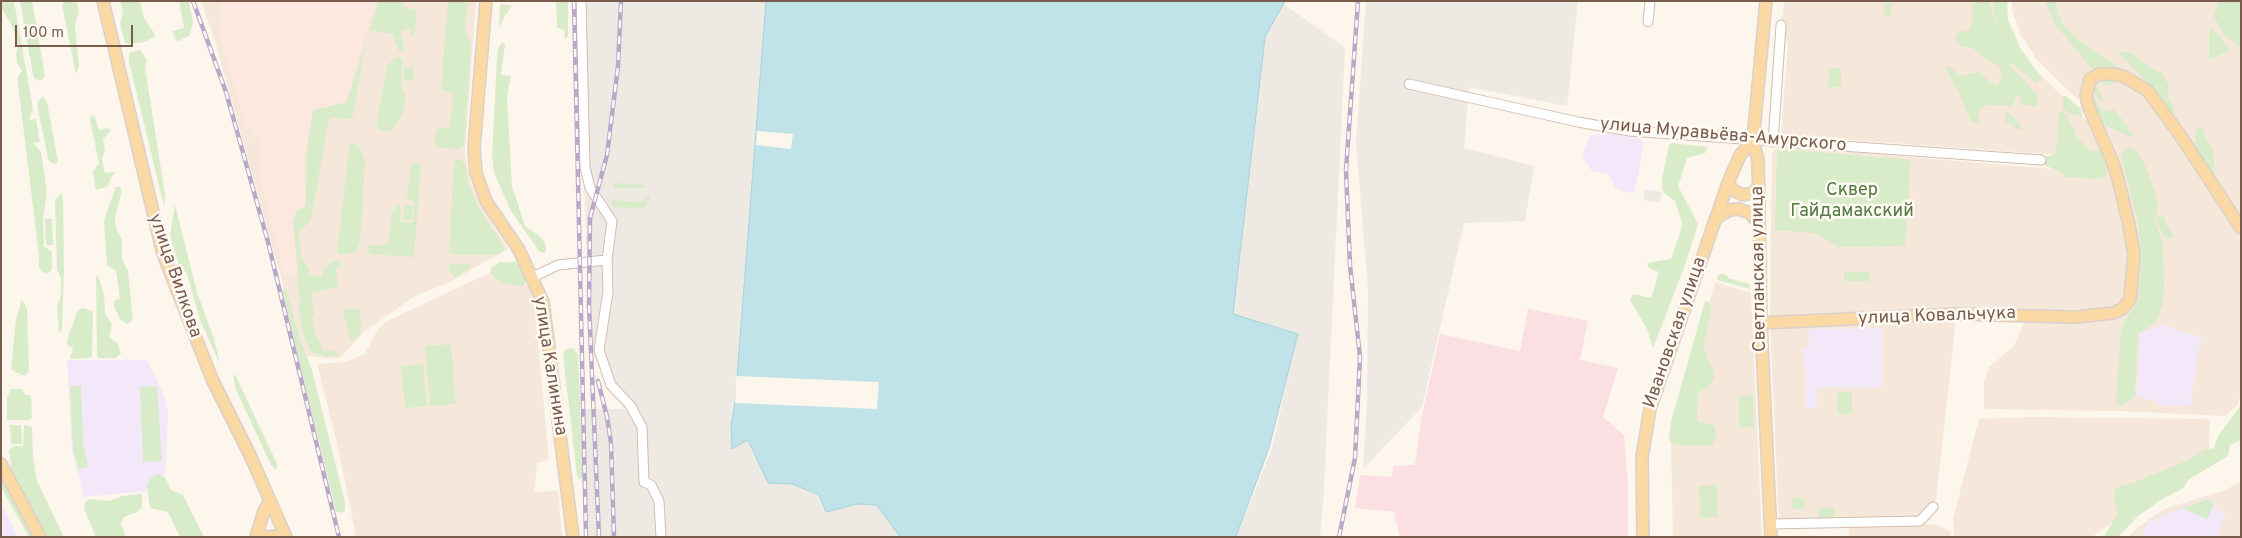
<!DOCTYPE html>
<html>
<head>
<meta charset="utf-8">
<style>
	body { margin:0 }
	#map { position:relative; width:2242px; height:538px; overflow:hidden; background:#fdf6ec; font-family:Overpass,sans-serif }
	canvas { display:block }
	.frame { position:absolute; inset:0; border:2px solid #7a5c4d; pointer-events:none }
	.scale { position:absolute; left:15px; top:25px; width:118px; height:22px; box-sizing:border-box; border:2px solid #7a5c4d; border-top:0; padding-left:6px; font-size:15px; line-height:18px; white-space:nowrap; color:#7a5c4d; -webkit-text-stroke:4px #fffaf3; paint-order:stroke }
</style>
</head>
<body>
<div id="map">
<canvas width="2242" height="538"></canvas>
<div class="frame"></div>
<div class="scale">100 m</div>
</div>
<script>
const context = document.querySelector('canvas').getContext('2d');
context.lineJoin = 'round';
function paint(path, color) {
  context.fillStyle = color;
  context.fill(path, 'evenodd');
}
function poly(rows) {
  const path = new Path2D();
  for (const r of rows) {
    path.moveTo(r[0], r[1]);
    for (let i = 2; i < r.length; i += 2) path.lineTo(r[i], r[i + 1]);
  }
  return path;
}
function trace(path, color, width, dash) {
  context.strokeStyle = color;
  context.lineWidth = width;
  context.lineCap = dash ? 'butt' : 'round';
  context.setLineDash(dash || []);
  context.stroke(path);
}
function drawText(font, color, halo, rows, align = 'center') {
  context.font = font + ' Overpass,sans-serif';
  context.lineWidth = 5;
  context.setLineDash([]);
  context.textBaseline = 'middle';
  context.strokeStyle = halo;
  context.fillStyle = color;
  for (const [text, x, y, turn = 0] of rows) {
    context.save();
    context.translate(x, y);
    context.rotate((+turn || 0) * Math.PI / 180);
    context.textAlign = isNaN(turn) ? turn : align;
    if (halo) context.strokeText(text, 0, 0);
    context.fillText(text, 0, 0);
    context.restore();
  }
}
paint(poly([
	[201,1,476,1,465,153,470,180,480,205,508,249,448,283,415,296,364,332,339,359,303,356,215,41],
	[1784,1,2006,1,2007,20,2012,35,2031,65,2090,124,2105,148,2131,225,2131,298,2113,310,1991,309,1770,318,1772,154,1779,146,2064,170,2059,155,1781,135,1788,44,1782,22],
	[2012,1,2233,1,2241,21,2241,221,2183,130,2131,78,2087,77,2078,100,2037,60,2021,35,2012,9],
	[2112,75,2143,92,2197,169,2241,240,2241,393,2237,406,2225,416,2117,411,1984,409,1984,382,1989,367,2014,346,2024,323,2109,320,2126,315,2135,299,2138,280,2138,253,2135,223,2118,160,2100,130,2089,85],
	[502,267,533,290,549,460,537,463,534,493,558,490,562,537,356,537,337,443,317,364,346,362,365,354,377,331,385,322],
	[1715,282,1751,293,1762,537,1673,537,1671,443],
	[1956,320,1936,500,1928,510,1921,518,1779,521,1770,326],
	[2033,417,2210,419,2209,451,2092,537,1954,537,1953,519,1979,419],
	[2241,482,2241,537,2128,537,2137,528,2164,509,2225,490],
	[1926,524,1938,525,1950,531,1951,537,1849,537,1849,525]
]), '#f5e8da');
paint(poly([
	[219,1,375,1,346,101,313,110,306,154,305,208,296,211,298,274,284,277,262,184,258,137,252,137,251,129,246,130,219,29]
]), '#fde8e0');
paint(poly([
	[584,1,766,1,735,403,731,425,733,448,748,440,768,483,792,484,819,496,826,512,857,504,877,505,900,537,586,537,583,409,625,409,610,389,590,347,584,178],
	[1285,1,1286,1,1284,4,1345,48,1323,506,1320,537,1237,537,1272,448,1298,334,1233,314,1265,37],
	[1366,1,1578,1,1567,106,1469,87,1464,148,1534,166,1525,221,1464,223,1422,407,1363,469,1367,401,1368,290,1356,142],
	[1645,189,1662,192,1660,203,1643,200]
]), '#efe9e4');
paint(poly([
	[1602,133,1641,139,1644,144,1634,193,1621,191,1616,188,1607,173,1592,171,1582,157,1589,136],
	[2163,325,2201,338,2190,406,2157,405,2157,401,2137,397,2140,333],
	[1882,328,1882,388,1817,387,1816,408,1806,408,1806,366,1803,366,1803,348,1809,347,1809,329],
	[67,360,147,360,164,395,168,413,166,468,158,490,84,497,72,450],
	[2207,498,2217,505,2216,509,2226,514,2217,537,2141,537,2148,522],
	[1,504,18,537,1,537]
]), '#f3e8fa');
paint(poly([
	[1528,309,1588,321,1580,360,1618,368,1603,417,1624,435,1628,484,1628,537,1400,537,1394,512,1355,508,1360,475,1392,477,1393,466,1415,465,1421,420,1440,334,1520,351]
]), '#fbdfe3');
paint(poly([
	[1,1,14,1,33,109,29,120,36,119,40,142,33,143,41,152,47,192,43,219,44,246,52,252,52,270,48,273,42,272,39,267,39,256,18,84,18,77,22,71,17,63,16,54,19,45,10,22,1,8],
	[20,1,32,1,45,75,44,78,39,81,34,78,33,75],
	[65,1,76,1,79,10,75,27,79,66,76,74,62,5],
	[120,1,140,1,144,18,156,36,144,42,129,44,125,43,120,23,123,12],
	[179,1,189,1,193,22,190,35,179,41,176,40,172,31,184,28],
	[378,1,403,1,404,7,417,10,414,36,411,36,410,29,404,29,401,31,404,48,402,52,399,51,392,34,370,30],
	[448,1,468,1,465,28,471,46,464,146,458,149,439,148,435,144,436,131,440,128,448,128,450,126,453,95,450,92,441,90,441,87],
	[556,1,568,1,568,36,565,40,564,29,557,28],
	[1885,1,1892,1,1891,16,1884,15],
	[1973,1,1988,1,1998,30,1992,1,2007,1,2008,20,2019,44,2016,42,2042,79,2036,83,2013,64,2009,65,2035,92,2038,98,2037,107,2021,104,2020,96,2016,96,2015,102,2010,106,1983,105,1978,113,1979,123,1971,122,1961,97,1944,66,1952,68,1960,76,1979,72,1995,86,2000,82,2002,72,1998,65,1988,61,1973,48,1961,46,1956,41,1956,36,1959,32,1971,30],
	[2045,1,2056,1,2058,14,2063,24,2078,39,2126,73,2093,70,2055,24],
	[2219,1,2241,1,2241,49,2226,36,2215,19,2214,15],
	[502,4,512,6,504,17,499,29,500,6],
	[2212,28,2230,49,2227,52,2209,60,2209,32],
	[366,42,353,115,351,119,331,118,328,123,312,215,309,222,300,230,299,236,301,257,309,269,309,276,323,277,323,271,333,261,338,261,341,264,340,267,336,268,338,287,313,292,311,294,314,312,312,318,315,334,319,339,323,350,338,352,338,356,327,357,311,352,305,339,298,310,300,303,297,281,298,273,293,221,297,211,306,206,306,155,313,110,345,103,348,99],
	[502,42,505,44,501,75,511,76,507,96,512,186,525,226,541,237,546,245,546,251,543,253,539,251,511,211,494,173,492,155,497,58,498,49],
	[140,50,147,60,145,67,165,195,164,206,129,62,129,53],
	[2120,51,2132,53,2148,66,2162,73,2169,86,2168,97,2175,109,2174,114,2173,115,2149,84,2119,54],
	[397,57,403,59,401,86,406,98,403,104,404,112,393,129,389,131,379,130,376,126,387,66],
	[404,67,414,68,413,81,404,80],
	[1829,68,1841,68,1841,87,1828,87],
	[2092,80,2123,80,2105,86,2101,82,2096,85,2103,100,2101,102,2091,90],
	[2091,93,2095,98,2101,111,2115,110,2133,135,2134,138,2108,127,2097,117],
	[43,96,47,102,58,161,56,164,50,162,48,158,37,105,38,102],
	[2062,96,2066,96,2081,109,2082,116,2070,114,2062,108,2064,103],
	[2008,112,2018,122,2022,129,2016,129,2012,124,2006,123,2005,114],
	[2059,112,2063,112,2067,116,2078,138,2090,150,2101,151,2107,170,2106,176,2097,179,2066,177,2056,170,2044,165,2043,157,2056,154],
	[92,115,95,117,99,130,108,128,111,131,103,139,105,150,102,159,105,173,117,172,112,176,107,187,96,190,93,172,99,163,90,119],
	[2202,127,2205,137,2213,151,2216,181,2196,150,2195,130],
	[350,142,358,145,365,161,360,243,356,252,342,255,337,252],
	[1672,143,1708,147,1705,153,1687,158,1678,186,1698,224,1685,265,1653,348,1647,329,1630,300,1633,294,1651,298,1659,272,1649,268,1647,263,1671,259,1681,230,1682,222,1675,201,1664,193,1662,187,1662,179,1669,145],
	[2130,147,2137,151,2144,163,2156,194,2158,205,2155,220,2163,245,2164,288,2163,304,2157,320,2153,325,2138,333,2135,396,2121,406,2116,404,2121,327,2138,300,2140,279,2141,254,2138,222,2122,160,2122,153],
	[1783,149,1911,160,1905,246,1839,247,1814,233,1775,230,1777,153],
	[459,159,465,163,468,181,478,207,503,245,504,250,498,255,455,255,449,252,454,162,455,160],
	[416,162,421,165,414,255,413,257,369,254,368,247,372,245,386,245,388,244,392,212,397,205,401,206,400,221,411,223,413,222,414,203,407,198,410,171,413,163],
	[614,183,645,185,646,188,614,188],
	[116,187,120,187,122,191,115,217,115,222,117,231,122,239,122,259,128,271,133,320,127,324,120,319,114,306,114,301,120,298,116,271,107,265,104,220],
	[61,193,63,196,64,271,62,329,59,333,57,306,61,296,61,278,57,270,55,200],
	[646,197,649,196,650,198,644,209,613,207,610,202,612,200,644,202],
	[175,205,197,292,214,339,220,364,200,320,187,274,178,263,170,235],
	[404,205,412,205,412,220,403,220],
	[2162,214,2174,237,2166,240,2156,220],
	[45,219,52,219,53,245,46,245],
	[500,262,515,262,520,265,527,278,525,284,519,286,504,284,496,279,491,273,491,268],
	[450,264,470,264,471,266,455,278,447,267],
	[1844,272,1870,272,1869,281,1844,281],
	[1723,274,1728,276,1728,278,1749,284,1750,289,1717,280,1718,275],
	[98,275,104,295,105,314,112,324,109,337,117,343,121,353,116,358,99,358,97,356,96,278],
	[286,288,300,340,312,370,345,502,345,511,341,513,336,511,294,341,282,290],
	[22,299,27,309,29,372,25,376,13,371,11,368,16,319],
	[1705,301,1707,301,1712,307,1703,347,1714,372,1714,378,1709,387,1698,393,1697,418,1698,421,1715,426,1716,438,1712,445,1675,445,1669,440,1671,422],
	[82,308,92,311,93,313,92,356,90,358,70,359,73,348,67,345,67,340,77,312],
	[345,309,360,310,361,333,351,342,343,311],
	[451,344,456,404,430,406,425,346],
	[573,348,578,354,583,476,580,480,577,476,563,355,565,350],
	[423,364,427,406,405,408,401,366],
	[235,374,277,464,276,470,271,465,236,390,233,377],
	[70,386,81,386,83,442,88,467,78,469,73,449],
	[157,386,162,461,143,462,140,387],
	[11,389,22,389,24,394,31,396,32,417,30,420,7,420,7,397],
	[1838,392,1852,392,1852,414,1837,414],
	[1753,395,1754,427,1739,427,1739,396],
	[2241,405,2241,440,2230,445,2228,456,2188,480,2184,488,2162,499,2137,517,2118,537,2104,537,2117,514,2114,496,2116,488,2135,482,2186,461,2204,450,2214,448,2218,436],
	[10,425,21,425,22,444,11,444],
	[24,425,32,427,33,458,37,481,64,537,45,537,12,474,9,450,14,446,23,446],
	[157,474,165,477,171,490,183,495,204,537,180,537,168,512,150,508,147,486,150,479],
	[1,475,34,537,29,537,1,487],
	[1717,485,1718,517,1700,518,1699,486],
	[142,494,142,507,137,512,124,517,121,523,126,537,96,537,84,508,85,502,90,499,109,501,122,496],
	[1792,498,1804,498,1804,509,1793,509],
	[2207,499,2214,504,2207,519,2182,508],
	[1835,507,1835,518,1819,518,1819,508]
]), '#d8ecc9');
const water = poly([
	[766,1,1285,1,1265,37,1233,314,1298,334,1269,448,1236,537,900,537,877,505,857,504,826,512,819,495,792,484,768,483,748,440,732,449,731,425,735,403,766,1]
]);
paint(water, '#bfe3e8');
trace(water, '#a5d3da', 1);
paint(poly([
	[757,131,793,134,791,149,756,145],
	[736,376,879,382,877,409,735,403]
]), '#fdf6ec');
const minor = poly([
	[581,1,585,167,590,188,612,221,607,260,608,292,599,350,611,385,630,405,642,427,644,482,651,485,659,501,661,537],
	[1648,22,1650,1],
	[1409,84,1578,122,1629,131,2041,160],
	[1773,142,1781,25],
	[533,277,558,265,607,260],
	[1771,524,1920,521,1933,507]
]);
const major = poly([
	[103,1,163,254,212,379,250,455,286,537],
	[486,1,474,148,476,173,486,201,519,250,543,302,573,537],
	[1766,1,1753,141,1758,160,1761,323,1771,537],
	[1728,183,1733,190,1743,195,1752,193,1759,187],
	[1716,218,1730,210,1738,209,1750,213,1759,224],
	[1761,323,1954,314,2076,317,2113,313,2122,309,2130,299,2134,255,2129,225,2119,183,2113,163,2089,108,2086,96,2090,79,2100,74,2114,74,2125,77,2148,91,2180,135,2241,228],
	[1,464,40,537],
	[256,537,264,511,270,501],
	[266,537,285,535],
	[1643,537,1642,457,1650,409,1728,183,1740,155,1753,141]
]);
trace(minor, '#d1beb0', 11);
trace(major, '#dad1cd', 14);
trace(minor, '#fff', 9);
trace(major, '#fbd9a5', 11);
const rail = poly([
	[193,1,226,92,268,242,339,537],
	[574,1,586,537],
	[598,381,607,417,611,443,614,537],
	[599,537,589,305,590,218,607,155,618,66,621,1],
	[1339,537,1355,458,1360,357,1350,265,1346,170,1358,1]
]);
trace(rail, '#b9a8c9', 4.5);
trace(rail, '#fffaf3', 2.5, [8]);
drawText('18px', '#7a5c4d', '#fffaf3', [
	["улица Муравьёва-Амурского",1723,136,5],
	["Светланская улица",1760,269,-91],
	["улица Вилкова",174,276,71],
	["улица Ковальчука",1937,317,-2],
	["Ивановская улица",1676,333,-71],
	["улица Калинина",549,366,81]
]);
drawText('18px', '#537a41', '#fffaf3', [
	["Сквер",1852,191],
	["Гайдамакский",1852,212]
]);
</script>
</body>
</html>
